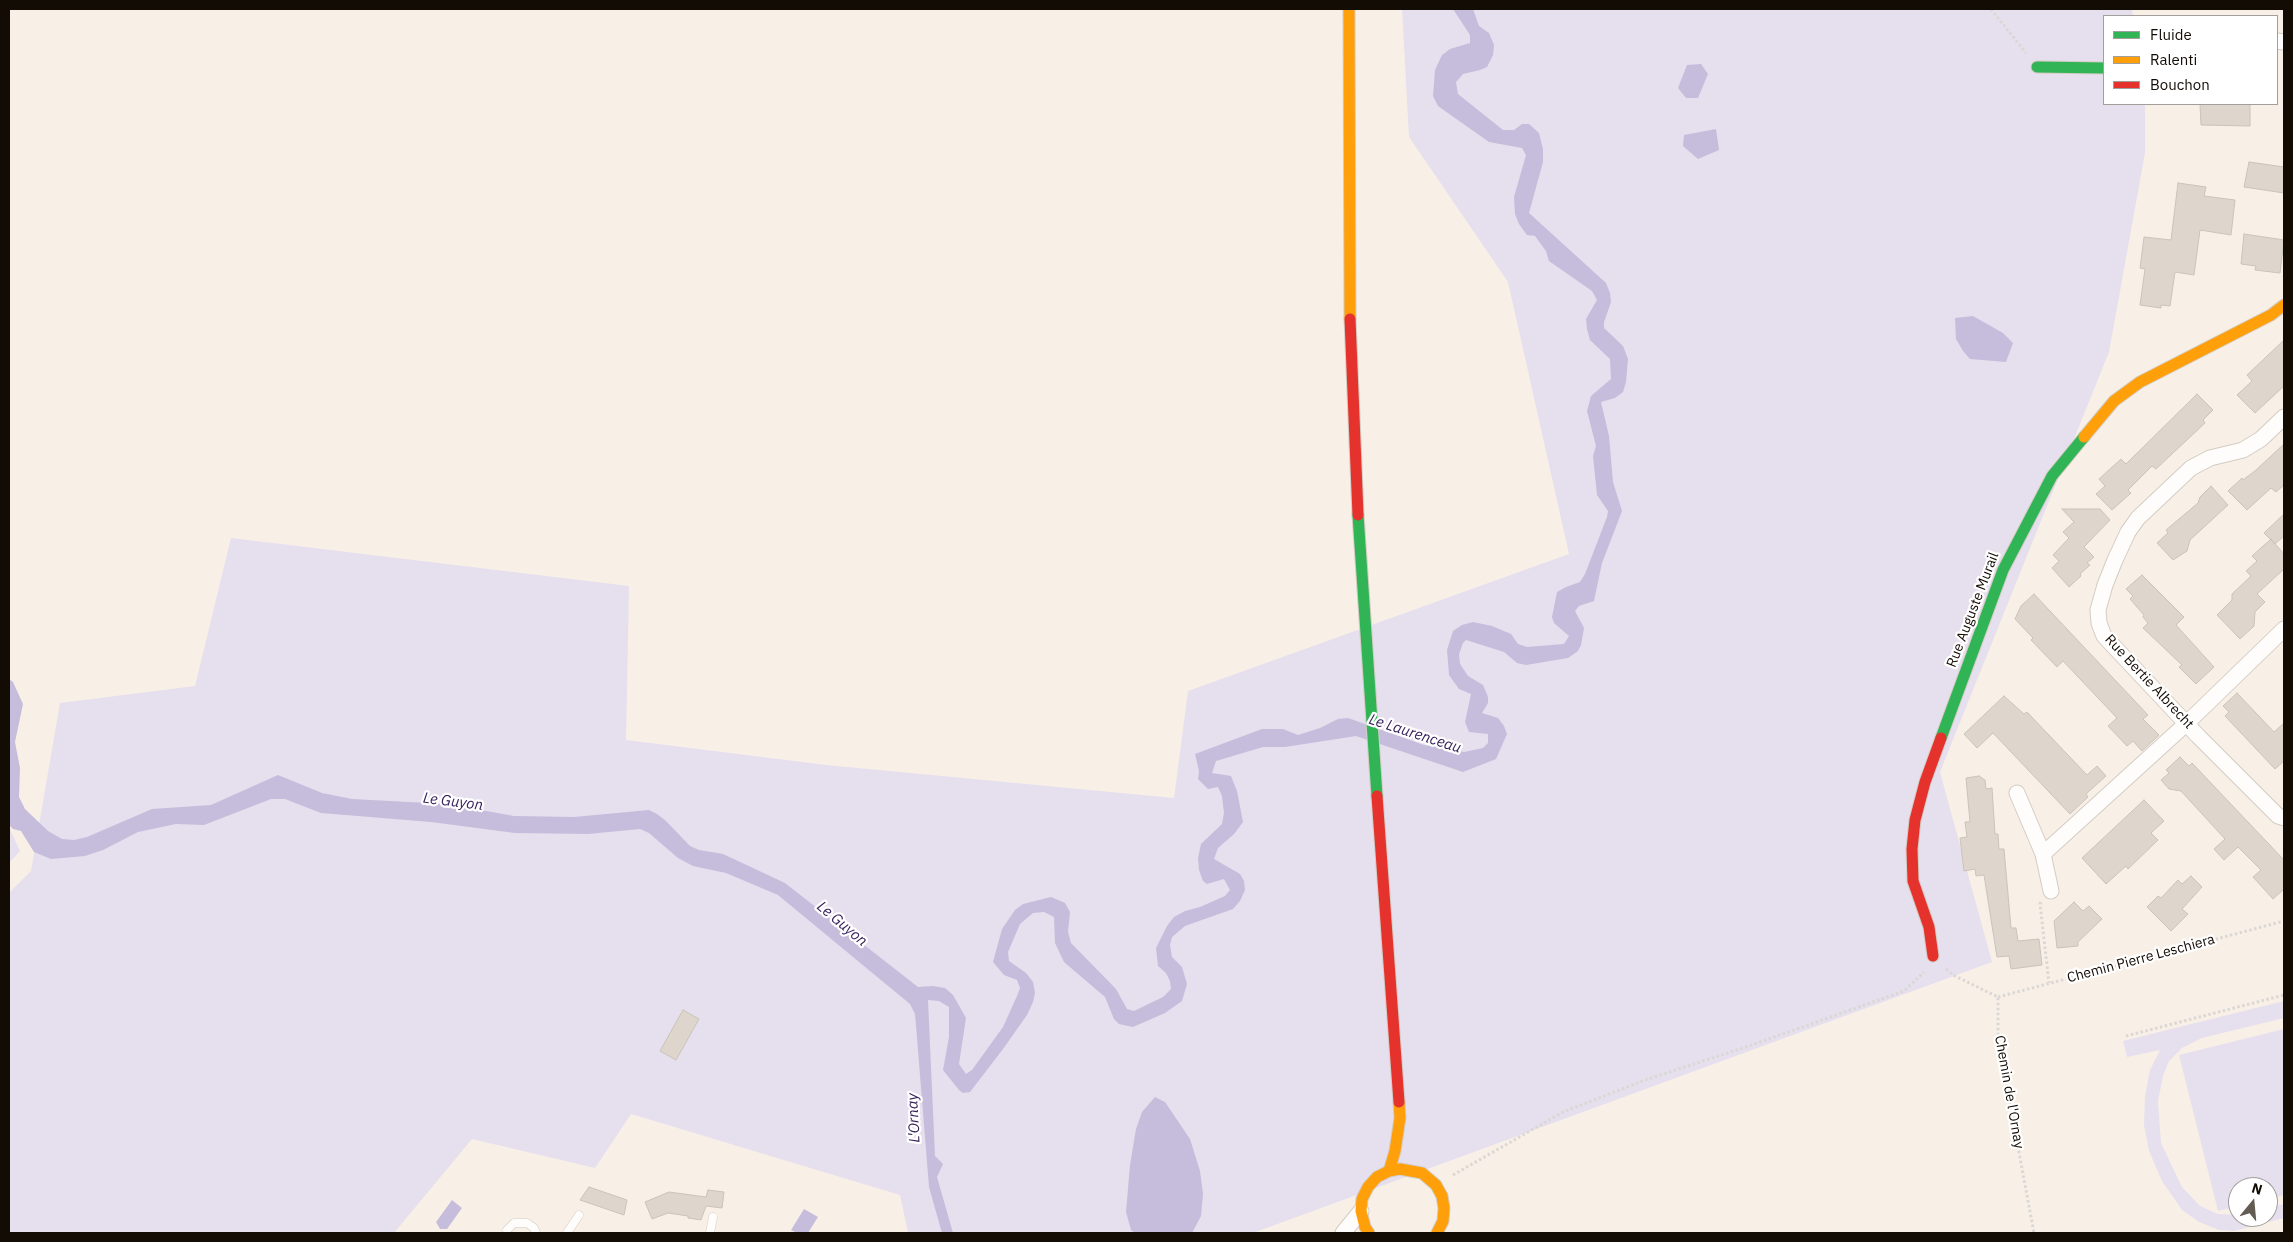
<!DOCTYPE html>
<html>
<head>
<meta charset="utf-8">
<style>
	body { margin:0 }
	#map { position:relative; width:2293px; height:1242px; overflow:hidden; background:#f8f0e7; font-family:"IBM Plex Sans",sans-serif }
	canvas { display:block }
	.frame { position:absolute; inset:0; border:10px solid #130c04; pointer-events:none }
	.legend { position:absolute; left:2103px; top:15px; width:175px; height:90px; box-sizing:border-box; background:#fff; border:1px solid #a19e9b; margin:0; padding:6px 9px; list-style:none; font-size:15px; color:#130c04 }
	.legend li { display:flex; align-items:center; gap:10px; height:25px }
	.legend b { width:25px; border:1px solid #a19e9b }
	.north { position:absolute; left:2228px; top:1177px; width:50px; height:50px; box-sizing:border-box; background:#fff; border:1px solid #a19e9b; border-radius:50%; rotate:17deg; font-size:14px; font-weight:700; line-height:20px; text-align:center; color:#130c04 }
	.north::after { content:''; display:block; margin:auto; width:18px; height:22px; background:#635c53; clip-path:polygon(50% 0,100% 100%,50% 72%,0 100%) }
</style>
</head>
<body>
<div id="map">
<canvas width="2293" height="1242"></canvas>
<div class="frame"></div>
<ul class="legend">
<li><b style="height:6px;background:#30b455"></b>Fluide</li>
<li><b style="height:6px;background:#ff9f0a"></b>Ralenti</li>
<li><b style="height:6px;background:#e5322d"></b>Bouchon</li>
</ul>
<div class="north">N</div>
</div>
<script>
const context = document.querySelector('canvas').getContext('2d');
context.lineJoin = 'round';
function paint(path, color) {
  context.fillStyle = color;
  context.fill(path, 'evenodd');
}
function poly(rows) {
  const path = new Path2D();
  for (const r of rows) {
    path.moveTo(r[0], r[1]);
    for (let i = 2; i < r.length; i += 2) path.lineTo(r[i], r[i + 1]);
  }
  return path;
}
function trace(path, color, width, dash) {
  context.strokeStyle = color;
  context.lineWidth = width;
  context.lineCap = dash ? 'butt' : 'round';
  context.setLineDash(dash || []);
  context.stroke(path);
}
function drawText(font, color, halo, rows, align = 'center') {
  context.font = font + ' "IBM Plex Sans",sans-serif';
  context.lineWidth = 4.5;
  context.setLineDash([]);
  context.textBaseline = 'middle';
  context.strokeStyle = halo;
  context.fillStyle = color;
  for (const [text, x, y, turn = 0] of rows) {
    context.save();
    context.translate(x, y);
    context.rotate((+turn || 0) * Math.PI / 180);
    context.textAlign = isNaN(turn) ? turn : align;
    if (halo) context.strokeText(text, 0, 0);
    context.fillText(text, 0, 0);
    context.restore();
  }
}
paint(poly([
	[1402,9,2132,9,2133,16,2104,16,2104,104,2145,104,2145,153,2109,352,1940,772,1992,962,1253,1233,908,1233,900,1195,631,1114,595,1168,472,1139,394,1233,9,1233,9,893,31,871,60,703,195,686,231,538,629,586,626,740,826,765,1174,798,1188,691,1569,554,1508,282,1409,137],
	[9,827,20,851,9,863],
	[2284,1001,2284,1018,2202,1038,2182,1048,2169,1061,2163,1076,2158,1101,2161,1143,2182,1187,2200,1206,2218,1214,2268,1217,2268,1208,2284,1204,2284,1218,2234,1231,2219,1230,2199,1222,2182,1210,2162,1181,2149,1151,2144,1125,2145,1096,2150,1070,2160,1050,2127,1057,2123,1041],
	[2284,1029,2284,1195,2268,1199,2268,1187,2238,1187,2238,1206,2218,1211,2179,1055]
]), '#e6dfee');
paint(poly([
	[1453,9,1473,9,1479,26,1489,33,1494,45,1493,55,1487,67,1480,70,1463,74,1456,82,1458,94,1503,130,1514,130,1522,124,1529,124,1539,133,1543,149,1543,162,1529,213,1606,283,1610,293,1611,302,1604,322,1604,328,1623,346,1628,359,1626,382,1623,392,1615,398,1601,402,1609,436,1613,482,1622,511,1602,563,1594,601,1579,606,1575,611,1584,628,1581,645,1578,651,1568,658,1526,665,1517,663,1504,652,1466,640,1463,643,1459,654,1460,664,1468,676,1483,685,1488,697,1488,703,1482,713,1498,718,1504,726,1507,734,1496,759,1463,772,1356,736,1285,747,1263,747,1216,761,1212,773,1231,776,1237,791,1243,822,1234,834,1218,848,1214,859,1240,874,1244,881,1245,890,1240,901,1233,909,1185,926,1172,937,1170,945,1172,957,1182,967,1187,984,1182,1001,1165,1013,1133,1027,1119,1024,1114,1019,1105,997,1064,962,1055,943,1054,917,1044,912,1033,913,1020,924,1008,952,1009,961,1026,973,1033,982,1035,993,1033,1002,1027,1015,1003,1049,970,1092,963,1093,959,1090,943,1070,949,1037,949,1007,939,1001,928,1000,935,1156,943,1164,937,1177,953,1233,942,1233,929,1187,917,1038,915,1014,910,1004,778,895,726,873,693,866,678,858,649,833,640,829,588,834,515,833,431,822,321,813,285,799,271,799,204,825,176,824,138,832,103,850,85,856,51,859,34,852,21,831,13,829,9,825,9,679,13,682,23,704,15,742,20,768,19,797,25,809,48,831,62,839,74,840,87,837,152,809,211,805,278,775,322,793,352,799,447,804,514,816,574,817,649,810,657,814,666,821,690,846,699,850,723,854,785,883,918,987,933,986,945,988,953,995,966,1018,959,1064,966,1074,972,1070,1003,1027,1017,996,1020,988,1017,980,1004,975,993,962,1002,929,1015,910,1023,904,1051,897,1065,903,1070,912,1068,932,1071,943,1116,989,1127,1009,1134,1011,1163,997,1171,989,1170,981,1166,973,1158,966,1156,948,1167,926,1174,917,1185,911,1200,907,1225,896,1230,890,1224,879,1207,884,1203,881,1199,870,1198,858,1201,844,1222,824,1224,813,1222,796,1218,787,1208,789,1198,779,1199,771,1195,754,1262,729,1283,729,1298,735,1320,728,1338,719,1348,718,1424,745,1464,752,1483,748,1488,743,1488,734,1469,732,1465,722,1471,694,1459,689,1449,675,1447,650,1453,631,1462,625,1473,622,1492,626,1511,634,1518,644,1527,647,1564,644,1569,636,1554,623,1552,617,1557,592,1566,587,1580,582,1585,574,1607,517,1608,511,1597,495,1593,456,1596,446,1587,411,1591,396,1611,379,1610,359,1590,340,1587,329,1586,319,1597,300,1592,291,1549,261,1546,251,1535,236,1527,235,1519,224,1515,214,1514,197,1526,155,1522,148,1489,142,1438,106,1433,96,1435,70,1442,55,1450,49,1470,43,1470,35],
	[1701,64,1708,74,1698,98,1686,98,1678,88,1687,65],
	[1716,129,1719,150,1698,159,1683,146,1684,135],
	[1973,316,2003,333,2013,343,2006,362,1970,359,1963,351,1956,339,1955,318],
	[1155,1097,1165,1102,1190,1139,1200,1171,1203,1194,1201,1216,1192,1233,1135,1233,1131,1230,1126,1212,1130,1165,1136,1129,1142,1112],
	[452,1200,462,1208,447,1229,440,1229,436,1222],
	[804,1209,818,1217,808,1233,797,1233,791,1230]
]), '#c6bddc');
const building = poly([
	[2200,104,2250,104,2250,126,2201,125,2200,104],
	[2249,162,2284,167,2284,193,2244,187,2249,162],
	[2178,183,2206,187,2204,196,2235,200,2231,235,2200,230,2194,275,2175,272,2170,306,2161,305,2161,308,2140,305,2145,269,2140,268,2144,237,2171,240,2178,183],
	[2244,234,2284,240,2280,273,2255,270,2256,266,2241,264,2244,234],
	[2284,340,2284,386,2255,413,2237,395,2252,381,2247,375,2284,340],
	[2197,394,2213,410,2203,420,2205,423,2156,469,2152,466,2128,490,2131,493,2112,510,2096,494,2105,486,2099,479,2121,459,2126,464,2197,394],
	[2284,444,2284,485,2276,492,2271,488,2247,510,2228,491,2242,478,2243,480,2256,470,2284,444],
	[2211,486,2228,505,2190,540,2187,551,2173,560,2157,543,2168,533,2166,530,2198,503,2200,497,2211,486],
	[2062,509,2100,509,2110,520,2084,547,2094,557,2087,563,2090,565,2080,574,2081,576,2069,587,2052,568,2059,561,2053,555,2069,538,2063,532,2074,522,2062,509],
	[2284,514,2284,536,2275,544,2264,533,2284,514],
	[2271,539,2284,554,2284,569,2257,594,2265,602,2255,612,2254,626,2240,639,2217,615,2232,600,2232,594,2251,576,2246,571,2257,561,2252,556,2271,539],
	[2142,575,2184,617,2176,625,2214,667,2196,684,2179,667,2182,665,2143,628,2148,623,2143,617,2144,615,2130,599,2133,596,2126,589,2142,575],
	[2034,594,2148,715,2143,719,2159,735,2142,751,2133,741,2127,746,2108,726,2117,718,2063,661,2057,667,2031,640,2033,638,2015,619,2021,606,2034,594],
	[2237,693,2274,732,2284,723,2284,761,2275,769,2225,716,2229,712,2223,706,2237,693],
	[2004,696,2024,714,2027,712,2087,775,2097,766,2106,776,2086,794,2088,797,2070,814,1993,733,1977,748,1964,734,2004,696],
	[2180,757,2189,766,2192,763,2284,860,2284,889,2273,899,2253,877,2261,870,2238,847,2224,860,2214,849,2225,839,2181,791,2169,789,2161,780,2169,773,2166,770,2180,757],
	[1979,776,1985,780,1986,789,1992,788,1995,834,1998,834,1999,849,2004,849,2011,928,2016,928,2018,941,2039,939,2042,965,2011,969,2009,956,1997,957,1984,875,1976,876,1975,869,1964,871,1960,838,1967,837,1965,822,1970,822,1966,778,1979,776],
	[2144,800,2164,821,2151,833,2158,840,2128,869,2126,866,2106,884,2082,858,2144,800],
	[2191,876,2202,887,2182,909,2188,914,2171,931,2147,907,2158,896,2161,898,2178,880,2182,884,2191,876],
	[2074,902,2083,911,2089,906,2102,919,2078,942,2078,946,2057,948,2054,921,2074,902],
	[683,1010,699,1019,676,1060,660,1051,683,1010],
	[589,1187,627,1200,624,1215,580,1200,589,1187],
	[708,1190,724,1192,722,1208,706,1206,701,1220,688,1218,688,1216,668,1213,652,1219,645,1202,669,1192,706,1197,708,1190]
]);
paint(building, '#ded6cd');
trace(building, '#cac3ba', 1);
const lane = poly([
	[507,1230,514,1223,527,1223,534,1228,536,1233],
	[567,1233,579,1215],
	[710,1233,713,1217]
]);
const street = poly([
	[2277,41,2284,42],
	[2284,417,2261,439,2243,450,2210,458,2191,468,2138,518,2128,532,2115,560,2105,585,2098,610,2099,623,2104,636,2198,736,2278,816,2284,818],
	[2017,793,2043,854,2187,723,2284,629],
	[2043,854,2051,891],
	[1343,1233,1361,1211]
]);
const fast = poly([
	[2037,67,2104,68],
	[1358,515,1377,796],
	[1941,738,2003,570,2052,476,2084,437]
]);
const slow = poly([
	[1349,9,1350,319],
	[2084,437,2114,401,2140,382,2271,315,2284,305],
	[1389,1171,1395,1151,1400,1118,1399,1102],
	[1369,1233,1365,1227,1361,1211,1362,1199,1368,1187,1377,1177,1389,1171,1400,1169,1422,1173,1436,1185,1442,1196,1444,1208,1443,1221,1437,1233]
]);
const jam = poly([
	[1350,319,1358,515],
	[1377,796,1399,1102],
	[1933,956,1929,927,1913,881,1912,849,1915,820,1925,782,1941,738]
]);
trace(lane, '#d3ccc3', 9);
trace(street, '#d3ccc3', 17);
trace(fast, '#d3ccc3', 13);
trace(slow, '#d3ccc3', 13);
trace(jam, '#d3ccc3', 13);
trace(poly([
	[1991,9,2026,53],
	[2041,902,2040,904,2049,983],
	[1946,969,1955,976,1998,997,1998,1040,2034,1233],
	[1998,997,2284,921],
	[2126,1036,2284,995],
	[1453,1175,1563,1112,1645,1080,1746,1047,1904,991,1924,972]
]), '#dad7d5', 3, [2.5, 2.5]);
trace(lane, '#fefdfb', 8);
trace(street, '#fefdfb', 15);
trace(fast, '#30b455', 11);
trace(slow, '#ff9f0a', 11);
trace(jam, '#e5322d', 11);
drawText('14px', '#130c04', '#fff', [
	["Rue Auguste Murail",1973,610,-69],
	["Rue Bertie Albrecht",2149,682,47],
	["Chemin Pierre Leschiera",2141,959,-15],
	["Chemin de l'Ornay",2009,1092,80]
]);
drawText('italic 15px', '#34225c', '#fff', [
	["Le Laurenceau",1415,734,18],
	["Le Guyon",453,802,7],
	["Le Guyon",842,924,40],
	["L'Ornay",914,1118,-93]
]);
</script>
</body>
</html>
